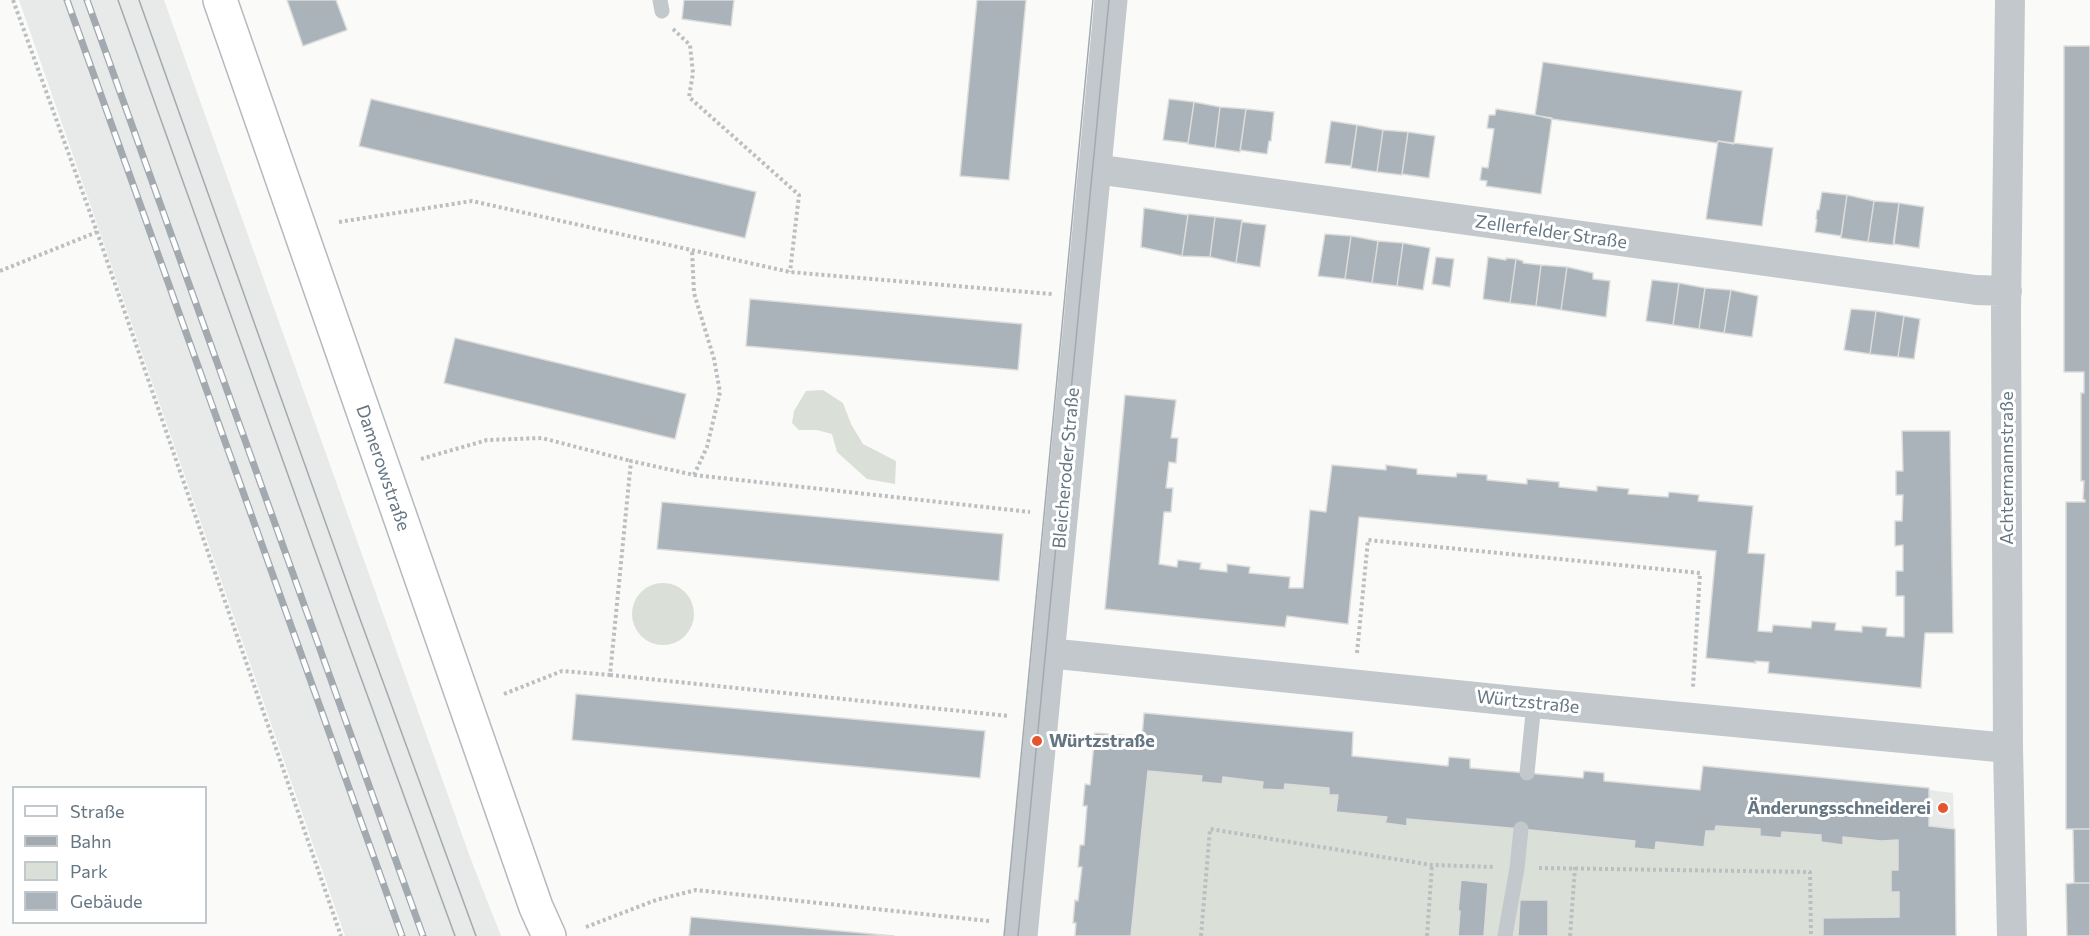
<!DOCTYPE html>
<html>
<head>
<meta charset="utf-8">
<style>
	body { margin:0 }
	#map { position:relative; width:2090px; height:936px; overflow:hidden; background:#fafaf8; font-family:Commissioner,sans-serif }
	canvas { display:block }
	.legend { position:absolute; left:12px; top:786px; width:195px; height:138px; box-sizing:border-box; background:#fff; border:2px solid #c1c8cd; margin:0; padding:8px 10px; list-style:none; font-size:18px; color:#657683 }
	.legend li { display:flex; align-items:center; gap:12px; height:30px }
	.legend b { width:30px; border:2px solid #c1c8cd }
</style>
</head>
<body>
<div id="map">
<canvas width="2090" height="936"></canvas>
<ul class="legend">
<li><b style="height:8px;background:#fff"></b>Straße</li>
<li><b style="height:8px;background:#a2aab0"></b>Bahn</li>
<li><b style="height:16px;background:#dadfd7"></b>Park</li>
<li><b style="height:16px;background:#aab3b9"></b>Gebäude</li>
</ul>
</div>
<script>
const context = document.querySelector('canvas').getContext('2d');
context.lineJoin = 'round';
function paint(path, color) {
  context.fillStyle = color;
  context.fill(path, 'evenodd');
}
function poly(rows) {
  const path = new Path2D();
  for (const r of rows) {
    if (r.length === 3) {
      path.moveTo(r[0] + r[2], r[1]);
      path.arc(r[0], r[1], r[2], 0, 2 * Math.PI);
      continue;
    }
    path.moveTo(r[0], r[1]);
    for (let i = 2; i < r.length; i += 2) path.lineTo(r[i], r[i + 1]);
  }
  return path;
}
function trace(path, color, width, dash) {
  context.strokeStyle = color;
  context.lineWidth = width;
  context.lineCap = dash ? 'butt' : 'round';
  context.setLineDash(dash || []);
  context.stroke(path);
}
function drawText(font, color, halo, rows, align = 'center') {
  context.font = font + ' Commissioner,sans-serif';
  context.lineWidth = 6;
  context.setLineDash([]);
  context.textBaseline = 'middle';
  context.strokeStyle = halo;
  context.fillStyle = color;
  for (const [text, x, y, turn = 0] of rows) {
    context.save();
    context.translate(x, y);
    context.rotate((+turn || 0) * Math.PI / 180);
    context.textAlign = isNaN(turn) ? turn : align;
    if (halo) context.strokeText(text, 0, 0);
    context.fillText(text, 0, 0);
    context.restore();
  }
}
paint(poly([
	[19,0,164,0,470,857,501,936,345,936],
	[1929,790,1953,793,1954,829,1929,826]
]), '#e8e9e9');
paint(poly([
	[823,390,843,403,851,424,863,444,896,461,895,484,867,479,837,452,832,434,817,430,799,430,792,423,794,411,806,391],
	[663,614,31],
	[1148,771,1202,776,1201,782,1222,784,1223,777,1263,782,1263,789,1284,790,1285,784,1329,788,1329,795,1338,795,1336,812,1387,817,1386,823,1407,825,1407,819,1521,829,1635,841,1635,848,1655,850,1656,842,1704,847,1706,831,1715,831,1716,826,1760,829,1760,836,1782,832,1821,835,1821,842,1842,845,1843,837,1898,840,1898,870,1891,871,1891,892,1899,892,1899,917,1823,918,1823,936,1131,936]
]), '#dadfd7');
const building = poly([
	[287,0,336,0,347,30,303,46,287,0],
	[684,0,734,0,731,26,682,19,684,0],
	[977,0,1026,0,1009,180,960,176,977,0],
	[2064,46,2090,46,2090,829,2066,829,2066,502,2085,502,2085,500,2083,499,2084,481,2081,481,2081,393,2084,393,2084,372,2064,372,2064,46],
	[1543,62,1742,91,1734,143,1734,144,1718,141,1717,143,1552,119,1535,115,1543,62],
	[371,99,756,192,745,238,359,146,371,99],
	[1169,99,1194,102,1188,143,1163,140,1169,99],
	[1194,102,1220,107,1215,148,1188,144,1194,102],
	[1220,107,1246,109,1240,152,1215,148,1220,107],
	[1246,109,1274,112,1271,141,1269,141,1267,154,1240,150,1246,109],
	[1496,109,1552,118,1541,194,1486,186,1487,181,1480,180,1482,167,1488,168,1494,129,1487,128,1489,115,1495,115,1496,109],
	[1331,121,1357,125,1351,166,1325,163,1331,121],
	[1357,125,1383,130,1377,172,1351,168,1357,125],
	[1383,130,1408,132,1402,175,1377,172,1383,130],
	[1408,132,1435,136,1429,178,1402,174,1408,132],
	[1718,141,1773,148,1762,226,1706,219,1718,141],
	[1822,192,1847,195,1841,236,1815,232,1817,220,1816,219,1817,210,1819,210,1822,192],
	[1847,195,1874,201,1868,242,1841,238,1847,195],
	[1874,201,1899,203,1893,245,1868,242,1874,201],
	[1899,203,1924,207,1919,248,1894,244,1899,203],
	[1144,208,1188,215,1182,256,1141,247,1144,208],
	[1188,214,1215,217,1210,257,1182,256,1188,214],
	[1215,217,1242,220,1236,263,1210,257,1215,217],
	[1242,222,1266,225,1260,267,1236,263,1242,222],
	[1325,234,1351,236,1345,279,1318,276,1325,234],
	[1351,236,1378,241,1372,283,1345,279,1351,236],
	[1378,241,1403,243,1397,286,1372,283,1378,241],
	[1403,243,1430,248,1423,290,1397,286,1403,243],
	[1436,257,1454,259,1450,287,1432,284,1436,257],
	[1488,257,1506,260,1506,258,1516,259,1510,303,1483,299,1488,257],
	[1516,259,1523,261,1523,263,1541,265,1536,306,1510,303,1516,259],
	[1541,265,1567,267,1561,310,1536,306,1541,265],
	[1567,267,1593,273,1593,279,1610,281,1606,317,1561,310,1567,267],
	[1652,280,1679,283,1673,325,1646,321,1652,280],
	[1679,283,1705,288,1699,329,1673,325,1679,283],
	[1705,288,1731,290,1724,333,1699,329,1705,288],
	[1731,290,1758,296,1752,337,1724,333,1731,290],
	[750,299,1022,324,1018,370,746,346,750,299],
	[1851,309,1876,311,1870,354,1844,350,1851,309],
	[1876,311,1904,316,1898,357,1870,354,1876,311],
	[1904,316,1920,319,1914,359,1898,357,1904,316],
	[455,338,686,394,675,439,444,383,455,338],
	[1125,395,1176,400,1171,438,1178,438,1176,463,1169,462,1166,488,1173,488,1171,512,1164,512,1159,564,1177,567,1178,560,1201,563,1200,569,1227,572,1227,564,1250,567,1249,573,1290,577,1289,588,1303,588,1310,510,1326,512,1332,465,1386,470,1386,465,1417,469,1417,474,1456,477,1457,473,1487,475,1487,480,1527,484,1527,479,1559,482,1559,487,1597,491,1597,486,1629,489,1628,494,1668,497,1669,492,1699,495,1698,501,1753,506,1748,553,1765,554,1758,631,1772,632,1773,625,1811,628,1812,621,1836,623,1835,630,1862,632,1862,626,1887,628,1886,636,1904,637,1904,596,1896,596,1896,571,1903,571,1903,545,1895,546,1895,521,1902,521,1903,495,1896,495,1896,471,1903,471,1902,431,1950,431,1953,633,1925,633,1921,688,1768,673,1769,662,1755,661,1756,663,1706,658,1716,551,1359,517,1348,624,1287,616,1285,627,1105,609,1125,395],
	[662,502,1003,534,999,581,657,549,662,502],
	[576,694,985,731,980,778,572,740,576,694],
	[1144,713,1353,732,1352,756,1448,766,1449,757,1470,759,1470,768,1583,778,1584,771,1604,773,1604,781,1700,790,1703,766,1929,788,1929,826,1955,829,1956,936,1823,936,1823,918,1899,917,1899,892,1891,892,1891,870,1898,870,1898,840,1881,841,1843,837,1843,845,1821,842,1821,835,1782,832,1781,838,1760,836,1760,829,1716,826,1715,831,1706,831,1704,847,1656,842,1655,850,1634,848,1635,841,1521,829,1407,819,1407,826,1385,823,1387,817,1336,812,1338,795,1329,795,1329,788,1285,784,1284,790,1262,789,1263,782,1223,777,1222,784,1201,782,1202,776,1148,771,1131,936,1075,936,1076,923,1073,923,1075,900,1078,901,1082,867,1078,867,1080,845,1084,845,1087,806,1083,806,1085,784,1090,785,1095,733,1142,737,1144,713],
	[2073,829,2090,829,2090,883,2074,883,2073,829],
	[1461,880,1488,883,1484,936,1458,936,1460,911,1458,911,1461,880],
	[2074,883,2090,883,2090,936,2067,936,2066,884,2074,883],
	[1520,900,1548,900,1548,936,1518,936,1520,900],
	[691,917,894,936,689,936,691,917]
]);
paint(building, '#aab3b9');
trace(building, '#dcdcda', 1.5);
const secondary = poly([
	[220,0,536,907,549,936]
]);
trace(secondary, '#b3babf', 36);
trace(poly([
	[13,0,97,232,341,936],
	[673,29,690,45,693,73,689,97,799,195,790,272],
	[339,222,472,201,790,272,1052,294],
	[0,271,97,232],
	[421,459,487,440,542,438,631,461],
	[694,475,1030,512],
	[1357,653,1368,540,1700,573,1693,687],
	[610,675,1009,716],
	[504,694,562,671,610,675,631,461,694,475,707,447,720,392,714,359,694,293,692,250],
	[1539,868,1810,872,1811,936],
	[586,927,656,900,696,890,989,921],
	[1201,936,1210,829,1432,865,1495,867],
	[1427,936,1432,865],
	[1570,936,1575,867]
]), '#bbbfc2', 4, [3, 3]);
trace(poly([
	[660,0,662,11],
	[1527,773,1534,703],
	[1505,936,1517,868,1521,829]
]), '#c3c8cc', 15);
trace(poly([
	[2010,0,2006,312,2008,748,2012,936],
	[1095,169,1976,290,2007,291],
	[1048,653,1534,703,2008,748]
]), '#c3c8cc', 30);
trace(poly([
	[1021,936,1111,0]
]), '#c3c8cc', 33);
trace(secondary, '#fff', 33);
trace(poly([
	[118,0,341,623,455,936],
	[139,0,356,608,476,936],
	[1004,936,1093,0],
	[1018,936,1109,0]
]), '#a2aab0', 1.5);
const rail = poly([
	[67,0,402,936],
	[87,0,423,936]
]);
trace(rail, '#a2aab0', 7);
trace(rail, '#fff', 4.5, [14]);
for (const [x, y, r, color] of [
	[1037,741,6,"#e4572e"],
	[1943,808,6,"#e4572e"]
]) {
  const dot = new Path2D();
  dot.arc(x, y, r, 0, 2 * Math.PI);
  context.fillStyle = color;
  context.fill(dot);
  trace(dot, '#fff', 2);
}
drawText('18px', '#657683', '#fff', [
	["Zellerfelder Straße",1551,232,8],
	["Damerowstraße",383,468,71],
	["Bleicheroder Straße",1066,468,-85],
	["Achtermannstraße",2007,468,-90],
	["Würtzstraße",1528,702,6]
]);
drawText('bold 18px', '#657683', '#fff', [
	["Würtzstraße",1049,741],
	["Änderungsschneiderei",1931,808,"right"]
], 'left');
</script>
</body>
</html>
